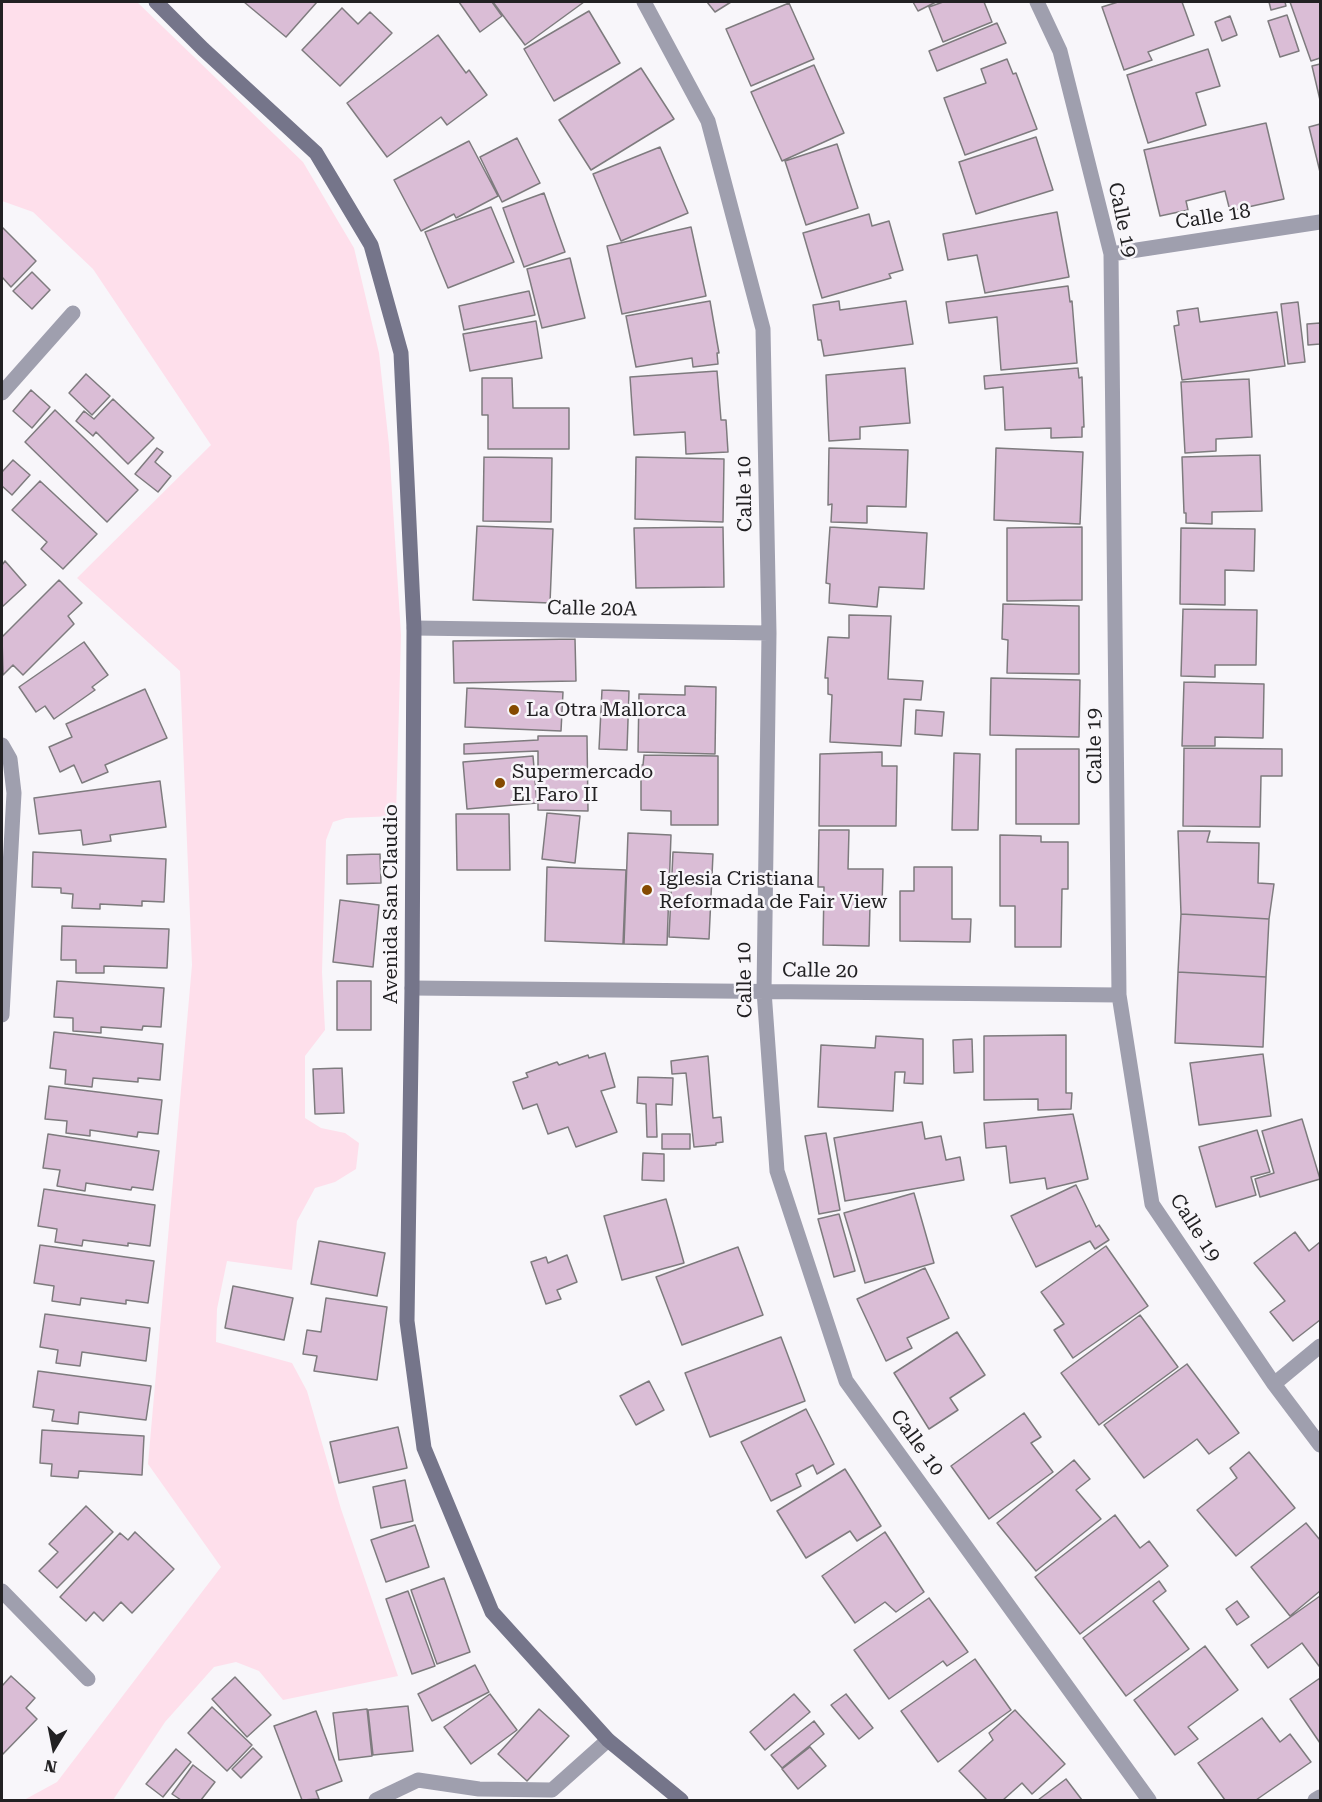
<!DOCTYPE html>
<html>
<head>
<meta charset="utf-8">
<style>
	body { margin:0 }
	#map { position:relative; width:1322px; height:1802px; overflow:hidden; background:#f8f6fa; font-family:"Roboto Serif",serif }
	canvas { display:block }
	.frame { position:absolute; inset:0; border:3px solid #222123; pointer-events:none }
	.north { position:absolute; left:24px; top:1718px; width:60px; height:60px; -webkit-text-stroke:4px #f8f6fa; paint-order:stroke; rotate:190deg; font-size:16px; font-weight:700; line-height:24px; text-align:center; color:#222123 }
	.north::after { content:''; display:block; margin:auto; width:21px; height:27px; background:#222123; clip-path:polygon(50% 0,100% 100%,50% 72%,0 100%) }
</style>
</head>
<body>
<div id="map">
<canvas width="1322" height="1802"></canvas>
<div class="frame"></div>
<div class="north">N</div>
</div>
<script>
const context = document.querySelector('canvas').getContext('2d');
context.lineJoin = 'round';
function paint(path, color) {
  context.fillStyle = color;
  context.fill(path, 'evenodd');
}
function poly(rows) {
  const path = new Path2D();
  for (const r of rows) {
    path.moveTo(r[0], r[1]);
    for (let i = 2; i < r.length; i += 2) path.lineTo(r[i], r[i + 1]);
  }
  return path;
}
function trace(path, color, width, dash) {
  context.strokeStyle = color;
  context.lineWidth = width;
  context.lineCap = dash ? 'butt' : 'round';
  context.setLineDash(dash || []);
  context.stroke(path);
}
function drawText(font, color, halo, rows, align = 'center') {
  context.font = font + ' "Roboto Serif",serif';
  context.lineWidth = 5;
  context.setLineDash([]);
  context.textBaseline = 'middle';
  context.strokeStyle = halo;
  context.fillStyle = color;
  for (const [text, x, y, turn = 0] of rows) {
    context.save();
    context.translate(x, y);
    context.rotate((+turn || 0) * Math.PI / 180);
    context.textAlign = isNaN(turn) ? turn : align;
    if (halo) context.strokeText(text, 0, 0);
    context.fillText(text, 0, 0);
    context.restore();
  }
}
paint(poly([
	[2,2,137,2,303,162,354,248,379,353,389,445,401,635,396,816,346,818,333,822,326,840,322,972,325,1030,305,1056,305,1118,321,1128,345,1133,359,1143,356,1169,335,1182,315,1188,297,1221,292,1270,227,1261,217,1309,216,1342,292,1363,307,1391,341,1509,398,1676,283,1700,259,1671,236,1662,214,1667,165,1722,113,1800,24,1800,57,1782,221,1567,148,1464,192,965,180,671,77,578,211,445,93,269,33,212,2,201]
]), '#fedfeb');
const building = poly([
	[244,2,317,2,286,37,244,2],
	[459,2,492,2,502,16,480,32,459,2],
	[493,2,584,2,525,45,493,2],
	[707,2,731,2,715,12,707,2],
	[913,2,936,2,918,11,913,2],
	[943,2,984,2,992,22,943,42,929,7,943,2],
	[1118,2,1182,2,1194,35,1148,52,1152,60,1124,70,1102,7,1118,2],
	[1269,2,1285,2,1286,6,1271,10,1269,2],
	[1290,2,1320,2,1320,58,1311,61,1290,2],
	[789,3,814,59,751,86,726,29,789,3],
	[342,8,358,24,370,12,392,33,340,86,302,50,342,8],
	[589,11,620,63,554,101,524,49,589,11],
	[1287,15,1299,51,1280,57,1268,21,1287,15],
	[1230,16,1237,35,1222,41,1215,22,1230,16],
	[997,23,1006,43,937,71,929,51,997,23],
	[438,35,466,73,469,70,487,95,447,125,441,117,387,157,347,103,438,35],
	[1208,49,1220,86,1196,93,1206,125,1148,143,1127,75,1208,49],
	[1007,59,1013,74,1016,73,1037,129,965,155,944,98,986,83,981,69,1007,59],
	[1320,64,1320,100,1312,66,1320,64],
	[814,65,844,133,782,161,751,92,814,65],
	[641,68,674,119,591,170,559,120,641,68],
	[1266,123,1284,199,1230,211,1225,191,1186,201,1188,210,1160,216,1144,150,1266,123],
	[1320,124,1320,172,1309,127,1320,124],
	[1036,137,1053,190,976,214,959,162,1036,137],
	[517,138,540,183,502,202,480,157,517,138],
	[469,141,498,196,456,218,454,214,421,231,394,180,469,141],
	[837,144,858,208,806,225,785,161,837,144],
	[660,147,688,213,621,241,593,174,660,147],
	[544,193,565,252,524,267,503,208,544,193],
	[491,207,514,262,448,288,425,232,491,207],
	[1057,212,1069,277,985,293,977,255,948,260,943,234,1057,212],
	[869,214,872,226,889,221,903,270,889,274,891,278,822,298,803,233,869,214],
	[2,227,36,261,11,287,2,277,2,227],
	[691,227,706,296,622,314,607,246,691,227],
	[570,258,585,318,542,328,527,269,570,258],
	[32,272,50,290,32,309,13,291,32,272],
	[1068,286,1070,302,1072,301,1077,363,1001,370,997,317,949,323,946,302,1068,286],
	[529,291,535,315,464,330,459,306,529,291],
	[710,301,719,353,717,353,718,364,693,367,692,358,636,367,626,316,710,301],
	[839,301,840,310,906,301,913,344,824,356,821,340,818,340,813,305,839,301],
	[1298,302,1305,362,1288,364,1281,304,1298,302],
	[1198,308,1200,322,1277,312,1285,366,1182,380,1174,326,1179,325,1177,311,1198,308],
	[536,321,542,358,470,371,463,334,536,321],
	[1320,323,1320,344,1308,345,1307,324,1320,323],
	[905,368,910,423,860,427,860,439,829,441,826,375,905,368],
	[1078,368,1079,378,1082,377,1084,427,1082,427,1082,437,1051,438,1051,428,1005,430,1003,387,985,389,984,376,1078,368],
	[717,371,721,420,726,420,728,452,686,454,685,432,634,435,630,377,717,371],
	[86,374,110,396,92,415,69,393,86,374],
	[482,378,512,378,513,408,569,408,569,449,488,449,488,415,482,415,482,378],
	[1249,379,1252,437,1216,439,1216,451,1185,453,1181,382,1249,379],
	[31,390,50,407,32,428,13,411,31,390],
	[113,399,154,438,128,464,96,432,93,436,76,421,84,411,94,419,113,399],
	[55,410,138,490,107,522,25,442,55,410],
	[157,448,163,452,155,462,171,476,158,492,135,474,157,448],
	[829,448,908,450,906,507,867,506,867,523,831,522,832,504,828,505,829,448],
	[996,448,1083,452,1080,524,994,520,996,448],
	[1260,455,1262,511,1212,512,1212,524,1186,523,1186,513,1184,513,1182,457,1260,455],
	[484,457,552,458,551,522,483,521,484,457],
	[636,457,724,459,723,522,635,519,636,457],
	[13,460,30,475,12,495,2,486,2,472,13,460],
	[40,481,97,534,63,569,41,549,47,542,12,510,40,481],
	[477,526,553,529,550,603,473,600,477,526],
	[723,527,724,587,636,588,634,528,723,527],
	[830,527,927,533,924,589,879,587,877,607,829,603,830,584,826,583,830,527],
	[1082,527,1082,600,1007,601,1007,528,1082,527],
	[1181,528,1255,529,1254,571,1225,570,1225,605,1180,604,1181,528],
	[5,561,26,585,2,607,2,565,5,561],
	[59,580,82,603,68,616,74,624,23,675,13,665,3,675,2,637,59,580],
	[1003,604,1079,606,1079,674,1007,673,1008,640,1002,639,1003,604],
	[1183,609,1257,610,1256,665,1215,665,1215,677,1181,676,1183,609],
	[849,615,891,616,888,679,923,681,921,700,904,699,901,746,830,742,832,695,828,694,828,678,825,678,828,637,849,638,849,615],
	[575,639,576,681,454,683,453,641,575,639],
	[84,642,108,675,92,687,95,690,54,719,45,706,36,712,19,687,84,642],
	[991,678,1080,680,1079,737,990,735,991,678],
	[1184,682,1264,684,1263,738,1215,737,1215,746,1182,746,1184,682],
	[685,686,716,687,715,754,638,752,639,694,685,695,685,686],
	[467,688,563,692,561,731,465,727,467,688],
	[145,689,167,738,105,765,108,772,82,783,74,765,60,772,49,747,72,737,66,724,145,689],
	[602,690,629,691,627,750,599,749,602,690],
	[916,710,944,712,942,736,915,734,916,710],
	[538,736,587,736,588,811,538,810,538,751,464,754,464,744,538,740,538,736],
	[1184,748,1282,749,1282,776,1261,776,1260,827,1183,826,1184,748],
	[1016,749,1079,749,1079,824,1016,824,1016,749],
	[882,752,882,766,897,766,896,826,819,826,820,754,882,752],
	[954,753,980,754,978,830,952,830,954,753],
	[644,755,718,756,718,825,671,825,671,811,641,810,641,765,643,765,644,755],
	[533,756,537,803,467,809,463,762,533,756],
	[160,781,166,827,110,835,111,841,83,845,81,830,39,834,34,798,160,781],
	[547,813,580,816,575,863,542,859,547,813],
	[456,814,509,814,510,870,457,870,456,814],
	[819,830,849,830,848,869,883,869,882,906,870,905,869,946,823,945,824,887,818,887,819,830],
	[1178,831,1210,831,1207,842,1259,843,1258,883,1274,884,1269,919,1181,914,1178,831],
	[628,833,671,835,667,945,624,944,628,833],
	[1000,835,1041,836,1041,842,1068,842,1068,889,1062,889,1061,947,1015,947,1015,906,1000,906,1000,835],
	[33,852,166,859,164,902,142,901,142,906,100,904,100,909,72,908,73,894,61,893,61,888,32,887,33,852],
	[673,852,713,854,709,939,669,937,673,852],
	[380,854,381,883,347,884,347,855,380,854],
	[547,867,626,870,623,944,545,941,547,867],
	[914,867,952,867,952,919,971,919,970,942,900,941,900,891,914,891,914,867],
	[340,900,379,905,373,967,333,962,340,900],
	[1181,914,1269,919,1266,977,1178,972,1181,914],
	[62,926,169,929,167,968,104,966,104,973,76,973,76,960,61,960,62,926],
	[1178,972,1266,977,1263,1047,1175,1043,1178,972],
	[57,981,164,988,161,1027,143,1026,142,1030,101,1027,101,1033,73,1031,73,1018,54,1017,57,981],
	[337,981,371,981,371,1030,337,1030,337,981],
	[54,1032,163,1044,160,1080,138,1078,138,1082,93,1078,92,1087,65,1084,66,1070,50,1068,54,1032],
	[1066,1035,1066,1093,1072,1093,1071,1109,1038,1110,1038,1099,984,1100,984,1036,1066,1035],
	[876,1036,923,1039,923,1084,904,1083,905,1072,895,1072,893,1111,818,1107,821,1045,875,1048,876,1036],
	[972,1039,973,1072,954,1073,953,1040,972,1039],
	[605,1053,615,1087,601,1091,617,1132,576,1147,568,1127,548,1134,537,1104,523,1109,513,1082,528,1077,526,1073,557,1062,559,1065,588,1055,589,1058,605,1053],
	[1263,1054,1271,1116,1199,1125,1190,1063,1263,1054],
	[708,1056,713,1118,721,1117,723,1142,716,1143,716,1145,694,1147,686,1073,672,1074,671,1061,708,1056],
	[342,1068,344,1113,315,1114,313,1069,342,1068],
	[638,1077,673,1078,672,1105,656,1104,657,1137,647,1137,646,1104,637,1103,638,1077],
	[49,1086,162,1100,158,1134,138,1132,137,1137,90,1130,90,1136,66,1133,67,1121,45,1119,49,1086],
	[1073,1114,1088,1179,1047,1189,1045,1178,1010,1183,1006,1146,986,1148,984,1123,1073,1114],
	[1302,1119,1320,1179,1260,1197,1255,1179,1274,1173,1262,1131,1302,1119],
	[922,1122,925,1139,941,1136,946,1160,960,1157,964,1180,845,1201,834,1138,922,1122],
	[1257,1130,1270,1172,1251,1177,1256,1195,1216,1207,1199,1147,1257,1130],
	[826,1133,840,1210,819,1214,805,1136,826,1133],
	[48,1134,159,1151,153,1190,132,1187,131,1190,86,1183,85,1191,57,1186,60,1170,43,1168,48,1134],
	[662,1134,690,1134,690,1149,662,1149,662,1134],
	[643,1153,664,1154,664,1181,642,1180,643,1153],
	[1076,1185,1096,1227,1099,1225,1109,1240,1095,1249,1090,1241,1036,1267,1011,1216,1076,1185],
	[44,1189,155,1205,150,1246,128,1243,128,1246,83,1240,82,1246,55,1242,57,1229,38,1226,44,1189],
	[914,1193,934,1263,865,1283,844,1213,914,1193],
	[666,1199,684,1263,622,1280,604,1216,666,1199],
	[839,1214,855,1271,834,1277,818,1219,839,1214],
	[1295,1232,1309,1251,1320,1242,1320,1320,1293,1341,1270,1312,1285,1301,1254,1263,1295,1232],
	[319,1241,385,1253,377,1296,311,1284,319,1241],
	[40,1245,154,1261,148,1303,126,1300,126,1304,81,1298,80,1305,52,1301,54,1286,34,1283,40,1245],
	[1106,1246,1148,1306,1073,1358,1054,1330,1064,1324,1041,1292,1106,1246],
	[738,1247,763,1315,682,1345,656,1277,738,1247],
	[567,1255,577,1282,557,1290,561,1299,546,1304,531,1262,546,1257,548,1263,567,1255],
	[925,1268,949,1318,907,1338,912,1348,886,1361,857,1299,925,1268],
	[233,1286,293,1298,284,1340,225,1328,233,1286],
	[326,1298,387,1307,377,1380,314,1371,317,1356,303,1354,307,1330,321,1332,326,1298],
	[45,1314,150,1328,146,1361,82,1352,80,1366,56,1363,58,1350,40,1347,45,1314],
	[1140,1315,1178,1367,1099,1425,1061,1373,1140,1315],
	[957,1332,985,1375,950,1398,958,1410,929,1429,894,1373,957,1332],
	[781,1337,805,1401,710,1437,685,1373,781,1337],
	[1187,1364,1239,1433,1209,1454,1197,1439,1144,1478,1104,1425,1187,1364],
	[38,1371,151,1386,146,1420,79,1412,78,1424,52,1421,54,1410,33,1407,38,1371],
	[649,1381,664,1410,636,1425,620,1396,649,1381],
	[806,1409,834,1464,817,1474,813,1465,796,1474,801,1486,771,1501,741,1442,806,1409],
	[1024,1413,1041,1437,1031,1443,1053,1472,989,1519,951,1466,1024,1413],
	[398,1427,407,1468,339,1483,330,1442,398,1427],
	[42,1430,144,1436,142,1475,79,1471,78,1478,51,1476,52,1464,40,1463,42,1430],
	[1249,1452,1295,1508,1236,1556,1197,1510,1237,1478,1230,1468,1249,1452],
	[1074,1460,1090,1479,1076,1490,1101,1519,1036,1571,997,1523,1074,1460],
	[845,1469,881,1526,857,1541,850,1531,806,1558,777,1511,845,1469],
	[405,1480,413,1521,381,1528,373,1487,405,1480],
	[86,1506,113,1532,57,1588,39,1571,58,1552,49,1544,86,1506],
	[1115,1515,1140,1548,1149,1541,1168,1566,1080,1634,1035,1577,1115,1515],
	[1306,1523,1320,1540,1320,1591,1290,1616,1251,1567,1306,1523],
	[415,1525,429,1567,386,1582,371,1540,415,1525],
	[135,1532,174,1569,132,1613,121,1602,103,1621,94,1612,86,1621,60,1597,120,1533,128,1540,135,1532],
	[885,1532,924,1592,896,1612,885,1602,855,1623,822,1576,885,1532],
	[444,1578,470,1652,437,1664,411,1590,444,1578],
	[1159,1581,1166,1591,1153,1601,1189,1649,1126,1696,1083,1638,1159,1581],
	[408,1591,435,1666,412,1674,386,1599,408,1591],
	[1320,1596,1320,1664,1319,1666,1302,1643,1268,1668,1251,1645,1320,1596],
	[929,1598,968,1652,947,1666,943,1661,889,1699,854,1650,929,1598],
	[1237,1601,1249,1617,1237,1625,1226,1609,1237,1601],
	[1205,1646,1238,1690,1188,1727,1198,1739,1175,1755,1134,1700,1205,1646],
	[975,1659,1011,1710,938,1762,901,1711,975,1659],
	[475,1665,489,1692,432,1721,418,1694,475,1665],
	[11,1676,35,1698,26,1708,37,1719,2,1755,2,1686,11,1676],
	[235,1677,271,1715,247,1737,212,1699,235,1677],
	[1320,1678,1320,1743,1290,1699,1320,1678],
	[490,1694,517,1730,471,1764,444,1727,490,1694],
	[794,1694,810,1712,765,1750,750,1732,794,1694],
	[846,1694,873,1728,859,1739,831,1705,846,1694],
	[408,1706,413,1751,373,1755,368,1710,408,1706],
	[212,1707,252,1745,227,1771,188,1733,212,1707],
	[367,1709,372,1756,339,1760,333,1713,367,1709],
	[539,1709,569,1736,527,1781,498,1754,539,1709],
	[1015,1710,1065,1764,1032,1794,1022,1783,1003,1800,987,1800,959,1771,993,1740,989,1733,1015,1710],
	[316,1711,342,1781,316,1791,319,1799,302,1800,274,1726,316,1711],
	[1262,1718,1280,1742,1290,1734,1311,1762,1256,1800,1225,1800,1198,1763,1262,1718],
	[814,1721,824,1734,782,1768,771,1755,814,1721],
	[810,1747,826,1766,798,1789,782,1769,810,1747],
	[253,1748,262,1757,241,1778,232,1769,253,1748],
	[176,1749,191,1762,163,1797,146,1784,176,1749],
	[193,1765,215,1782,201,1800,181,1800,172,1794,193,1765],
	[1066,1779,1082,1800,1038,1800,1066,1779]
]);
paint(building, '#dabdd6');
trace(building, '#7e7b7e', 1.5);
trace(poly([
	[644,2,708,121,763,329,769,633,764,991,777,1171,846,1381,1149,1800],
	[1037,2,1060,51,1111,254,1119,995,1152,1204,1274,1384,1320,1445],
	[1111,254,1320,222],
	[2,393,73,313],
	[414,628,769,633],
	[2,745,10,759,14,793,2,1015],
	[412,988,1119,995],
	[1274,1384,1320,1346],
	[2,1591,88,1679],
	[376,1800,418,1780,479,1789,552,1790,608,1740],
	[1315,1800,1320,1797]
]), '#9f9fae', 15);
trace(poly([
	[156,2,203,49,316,153,371,245,401,353,414,628,412,988,407,1321,424,1448,492,1612,608,1740,681,1800]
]), '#75758a', 15);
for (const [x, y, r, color] of [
	[514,710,6,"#854a01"],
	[500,783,6,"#854a01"],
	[647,890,6,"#854a01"]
]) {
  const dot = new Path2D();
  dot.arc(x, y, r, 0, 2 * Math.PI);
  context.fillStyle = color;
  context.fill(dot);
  trace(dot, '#f8f6fa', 2);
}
drawText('20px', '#222123', '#f8f6fa', [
	["Calle 18",1213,217,-9],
	["Calle 19",1122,220,78],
	["Calle 10",745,494,-91],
	["Calle 20A",592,609,1],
	["Calle 19",1095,746,-91],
	["Avenida San Claudio",391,904,-90],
	["Calle 20",820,971,1],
	["Calle 10",745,980,-91],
	["Calle 19",1195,1228,57],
	["Calle 10",917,1443,54]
]);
drawText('20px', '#222123', '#f8f6fa', [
	["La Otra Mallorca",526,710],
	["Supermercado",512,772],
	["El Faro II",512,795],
	["Iglesia Cristiana",659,879],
	["Reformada de Fair View",659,902]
], 'left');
</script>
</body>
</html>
